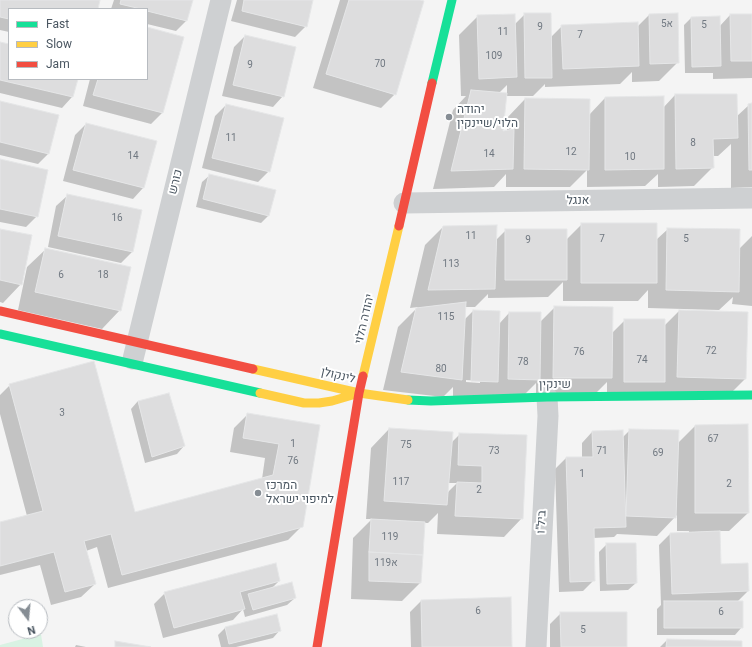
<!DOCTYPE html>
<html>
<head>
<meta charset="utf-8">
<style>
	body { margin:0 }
	#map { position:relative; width:752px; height:647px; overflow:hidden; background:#f4f4f4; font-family:Roboto,sans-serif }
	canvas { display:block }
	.legend { position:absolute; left:8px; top:8px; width:140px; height:72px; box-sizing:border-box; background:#fff; border:1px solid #b7bbc0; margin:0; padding:5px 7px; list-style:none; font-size:12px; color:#4a5661 }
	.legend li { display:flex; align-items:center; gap:8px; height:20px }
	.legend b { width:20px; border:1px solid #b7bbc0 }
	.north { position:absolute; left:8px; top:599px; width:40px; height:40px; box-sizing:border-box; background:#fff; border:1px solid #b7bbc0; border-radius:50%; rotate:164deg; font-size:11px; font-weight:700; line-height:16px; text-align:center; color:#4a5661 }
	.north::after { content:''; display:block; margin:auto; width:14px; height:18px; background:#868d94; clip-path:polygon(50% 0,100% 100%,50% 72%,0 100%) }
</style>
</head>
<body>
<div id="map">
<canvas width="752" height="647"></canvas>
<ul class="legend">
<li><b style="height:5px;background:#16e098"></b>Fast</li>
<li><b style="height:5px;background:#ffcf43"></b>Slow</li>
<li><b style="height:5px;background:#f24e42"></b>Jam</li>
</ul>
<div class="north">N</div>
</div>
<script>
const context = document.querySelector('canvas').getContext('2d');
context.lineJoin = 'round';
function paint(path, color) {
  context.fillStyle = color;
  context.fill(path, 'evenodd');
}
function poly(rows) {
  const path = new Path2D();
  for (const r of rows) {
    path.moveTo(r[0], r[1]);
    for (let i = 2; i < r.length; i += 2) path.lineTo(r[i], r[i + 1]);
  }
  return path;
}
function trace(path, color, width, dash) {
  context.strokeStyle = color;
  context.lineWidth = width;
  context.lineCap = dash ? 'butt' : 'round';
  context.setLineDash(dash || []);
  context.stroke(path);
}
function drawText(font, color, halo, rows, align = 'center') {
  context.font = font + ' Roboto,Heebo,sans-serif';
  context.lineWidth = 4;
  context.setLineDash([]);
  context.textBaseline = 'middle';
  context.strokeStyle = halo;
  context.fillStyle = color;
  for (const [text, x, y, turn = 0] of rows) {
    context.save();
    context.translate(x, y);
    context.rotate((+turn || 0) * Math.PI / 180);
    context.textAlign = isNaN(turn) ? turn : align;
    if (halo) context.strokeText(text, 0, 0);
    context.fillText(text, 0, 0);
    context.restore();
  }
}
paint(poly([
	[41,634,43,647,0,647,0,645]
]), '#d9f2e3');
paint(poly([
	[0,0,99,0,97,9,9,9,9,32,0,30],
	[114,0,192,0,186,21,176,31,147,24,147,9,111,9],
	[237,0,312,0,306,26,295,37,231,21],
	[340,0,417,0,395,94,381,108,313,88],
	[525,14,551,37,562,26,637,27,649,15,677,14,678,62,659,81,632,82,632,72,620,84,545,87,545,84,533,96,506,96,502,132,507,132,507,118,525,99,589,115,605,98,663,108,675,95,736,117,749,105,752,104,752,187,731,188,731,144,718,156,712,156,712,168,694,186,658,187,658,174,645,186,587,187,587,170,570,187,506,187,506,174,494,187,433,189,453,110,466,96,461,96,459,35,478,16,514,25],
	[507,85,507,94,499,93],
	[730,15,752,15,752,78,713,79,713,73,685,73,684,25,691,18,719,27],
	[147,28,162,113,151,124,83,106,90,79,147,79],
	[245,36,283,96,273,107,222,96,234,47],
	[0,43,9,45,9,79,77,79,72,97,62,108,0,93],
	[0,102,48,154,38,164,0,155],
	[226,105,269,171,258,182,202,168,215,116],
	[86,124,143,188,133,199,63,181,75,135],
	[0,160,37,216,26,227,0,222],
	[210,175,275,191,268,216,261,223,196,207,202,182],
	[67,196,132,252,121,263,48,247,56,206],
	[582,224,656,240,668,229,739,249,752,236,752,306,732,304,733,297,719,310,648,308,648,290,638,301,563,301,563,282,548,297,488,298,488,294,475,307,465,307,464,320,473,311,499,324,509,313,540,322,555,307,612,333,625,320,664,326,679,311,745,379,727,397,607,399,607,382,593,396,536,396,536,383,521,398,453,399,453,387,443,397,383,390,398,327,418,307,410,308,425,245,443,227,496,240,506,230,566,240],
	[466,380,480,381,480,383,466,382],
	[0,230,21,284,3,303,0,302],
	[46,249,120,310,102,329,18,310,27,267],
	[10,385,134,513,262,479,265,458,230,452,234,428,248,414,319,426,302,526,288,540,108,588,97,547,86,551,95,584,81,597,51,605,40,565,0,575,0,523,27,516,0,414,0,395],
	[138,401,184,446,177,454,145,463,131,409],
	[695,426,748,513,729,531,719,531,720,565,748,591,737,602,742,627,735,635,657,635,657,609,661,605,659,545,670,534,689,533,689,531,677,531,677,515,657,536,617,534,614,537,593,538,594,580,583,591,559,592,555,469,566,458,582,458,582,443,592,432,622,438,630,430,678,443],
	[389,429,451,443,460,434,522,518,504,537,437,534,438,513,428,523,424,523,420,583,402,601,351,599,353,538,372,519,366,519,371,448],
	[448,483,457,483,447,493],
	[607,544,636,583,628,590,600,591,599,552],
	[279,581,272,588,295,598,287,605,245,617,243,609,233,620,163,638,154,604,165,593],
	[421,601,511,647,411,647,410,612],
	[561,613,626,647,550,647,550,624],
	[225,628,280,630,273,638,236,647,221,647,218,635],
	[667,640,741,647,660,647],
	[76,645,86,647,75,647]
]), '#0003');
const building = poly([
	[0,0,100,0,98,9,9,9,9,19,0,17,0,0],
	[121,0,193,0,187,21,147,11,147,9,141,9,120,4,121,0],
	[244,0,313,0,307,27,242,11,244,0],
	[349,0,420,0,424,1,396,95,326,74,349,0],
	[524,13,551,13,552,78,525,78,524,13],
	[678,13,679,63,650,64,649,14,678,13],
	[515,14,517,77,479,79,477,15,515,14],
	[730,14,752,14,752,61,731,61,730,14],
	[720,16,721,66,692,67,691,17,720,16],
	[638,22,639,66,563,69,561,25,638,22],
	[147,27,184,37,163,113,93,95,98,79,147,79,147,27],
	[245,35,296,47,284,97,233,85,245,35],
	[0,42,9,44,9,79,78,79,73,97,0,80,0,42],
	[471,90,507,93,503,131,514,129,513,169,451,171,471,90],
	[675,94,737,94,738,138,713,139,714,168,676,169,675,94],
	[664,96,664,169,605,170,605,97,664,96],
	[525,98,590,99,589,170,524,169,525,98],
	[0,101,59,115,49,154,0,142,0,101],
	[752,103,752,170,749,170,748,104,752,103],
	[226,104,284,118,270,172,212,158,226,104],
	[86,123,157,141,144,188,73,170,86,123],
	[0,159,48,170,38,217,0,209,0,159],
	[209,174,276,190,269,216,203,199,209,174],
	[67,194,142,210,133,252,58,236,67,194],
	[581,223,657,223,657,283,581,283,581,223],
	[497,225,495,289,428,290,443,226,497,225],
	[667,228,740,229,739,292,666,290,667,228],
	[0,229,32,235,22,285,0,280,0,229],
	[505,229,567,229,567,280,505,280,505,229],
	[45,248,131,267,121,311,35,292,45,248],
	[466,302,462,380,401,372,416,308,466,302],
	[554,306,613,307,612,378,553,378,554,306],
	[473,310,500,311,498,382,471,381,473,310],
	[679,310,748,312,746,379,677,377,679,310],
	[509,312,541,312,540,380,508,379,509,312],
	[624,319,665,319,665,382,624,382,624,319],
	[94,361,135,512,273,475,279,444,243,438,247,413,320,425,303,527,122,575,111,534,84,541,96,584,65,592,54,552,0,566,0,522,43,511,9,384,94,361],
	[169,393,185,446,152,457,138,401,169,393],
	[748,424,749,513,695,513,695,425,748,424],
	[389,428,453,432,447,505,384,501,389,428],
	[629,429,679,430,676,518,626,516,629,429],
	[623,430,626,527,594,528,595,581,570,582,566,457,593,457,592,431,623,430],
	[459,433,527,435,523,519,455,516,457,482,482,483,482,466,458,465,459,433],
	[371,519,425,522,423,555,369,552,371,519],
	[720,531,721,564,748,563,749,591,672,594,670,533,720,531],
	[606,543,636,543,637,583,607,584,606,543],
	[369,552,423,555,421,583,369,581,369,552],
	[276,563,280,581,240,592,245,609,174,628,164,592,276,563],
	[292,582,296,598,253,610,248,594,292,582],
	[511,597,512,647,422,647,421,600,511,597],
	[664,601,743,601,743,628,664,628,664,601],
	[560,612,627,612,627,647,561,647,560,612],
	[277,614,281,631,229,644,225,627,277,614],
	[667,639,742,641,742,647,666,647,667,639],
	[115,641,151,647,115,647,115,641]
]);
paint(building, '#ddddde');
trace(building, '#e5e6e7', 1);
trace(poly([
	[404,203,752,198],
	[133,359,221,0],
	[536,647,548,416,547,397]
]), '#ced0d2', 21);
trace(poly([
	[432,83,452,0],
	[0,334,260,393],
	[408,400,431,401,547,397,752,395]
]), '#16e098', 9);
trace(poly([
	[253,369,359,393,408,400],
	[363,376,399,226],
	[260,393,304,403,319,403,332,401,356,394]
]), '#ffcf43', 9);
trace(poly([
	[399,226,432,83],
	[0,311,253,369],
	[317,647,359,393,363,376]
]), '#f24e42', 9);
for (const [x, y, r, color] of [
	[449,117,4,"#868d94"],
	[258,493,4,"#868d94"]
]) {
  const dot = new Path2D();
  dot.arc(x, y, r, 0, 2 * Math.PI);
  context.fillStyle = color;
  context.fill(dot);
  trace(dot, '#fff', 1.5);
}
drawText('10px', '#707881', null, [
	["5א",667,24],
	["5",704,25],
	["9",540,27],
	["11",503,32],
	["7",580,35],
	["109",494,56],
	["70",380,64],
	["9",250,65],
	["11",231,138],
	["8",693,143],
	["12",571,152],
	["14",489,154],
	["14",133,156],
	["10",630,157],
	["16",117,218],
	["11",471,236],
	["7",602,239],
	["5",686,239],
	["9",528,240],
	["113",451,264],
	["6",61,275],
	["18",103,275],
	["115",446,317],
	["72",711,351],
	["76",579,352],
	["74",642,360],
	["78",523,362],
	["80",441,369],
	["3",62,413],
	["67",713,439],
	["1",293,444],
	["75",406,445],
	["73",494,451],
	["71",602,451],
	["69",658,453],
	["76",293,461],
	["1",582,474],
	["117",401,482],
	["2",729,484],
	["2",479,490],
	["119",390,537],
	["119א",386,563],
	["6",478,611],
	["6",721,612],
	["5",583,630]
]);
drawText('12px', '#4a5661', '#fff', [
	["יהודה",457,110],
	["הלוי/שיינקין",457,124],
	["המרכז",266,486],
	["למיפוי ישראל",266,500]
], 'left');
drawText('12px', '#4a5661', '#fff', [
	["כורש",176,182,-76],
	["אנגל",578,201,-1],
	["יהודה הלוי",365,319,-77],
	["לינקולן",338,376,13],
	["שינקין",555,385,-1],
	["ביל\"ו",542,522,-87]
]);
</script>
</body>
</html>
